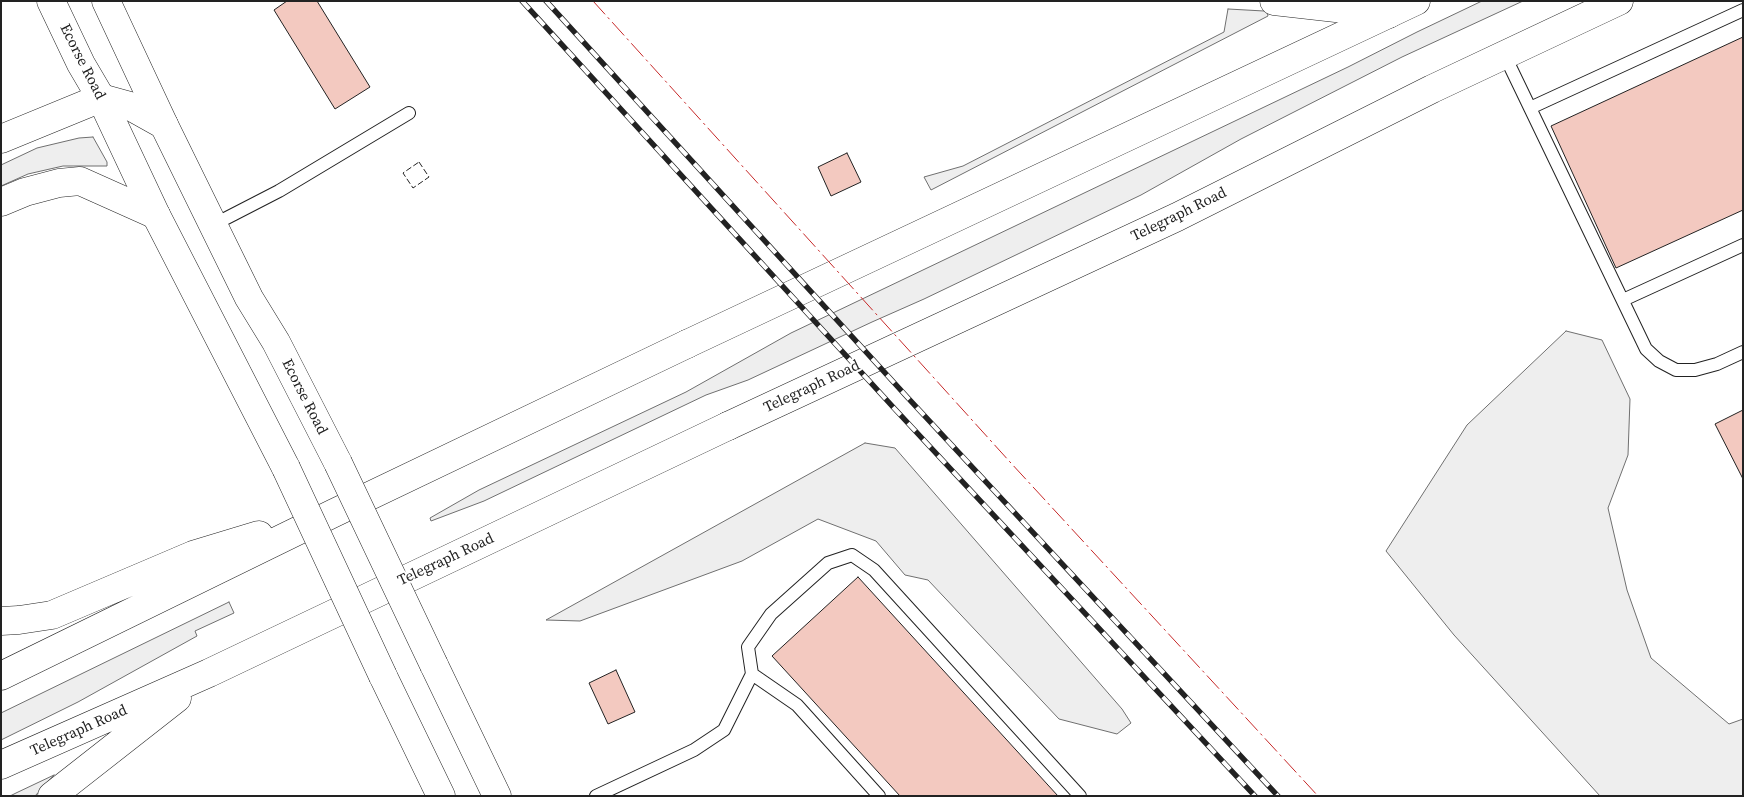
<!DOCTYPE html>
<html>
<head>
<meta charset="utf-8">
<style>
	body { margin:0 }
	#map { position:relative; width:1744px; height:797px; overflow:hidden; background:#fff; font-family:"Source Serif 4",serif }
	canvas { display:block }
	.frame { position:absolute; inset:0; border:2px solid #222; pointer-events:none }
</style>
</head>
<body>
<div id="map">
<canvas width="1744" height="797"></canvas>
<div class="frame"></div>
</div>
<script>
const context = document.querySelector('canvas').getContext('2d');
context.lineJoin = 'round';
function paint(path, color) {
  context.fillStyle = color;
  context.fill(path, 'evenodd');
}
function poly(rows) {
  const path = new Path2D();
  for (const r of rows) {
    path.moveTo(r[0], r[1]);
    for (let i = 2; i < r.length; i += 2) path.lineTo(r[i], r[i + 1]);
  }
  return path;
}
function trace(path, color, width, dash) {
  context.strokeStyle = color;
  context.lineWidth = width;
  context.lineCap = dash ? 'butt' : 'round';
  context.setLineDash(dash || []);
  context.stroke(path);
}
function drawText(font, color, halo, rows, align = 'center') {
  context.font = font + ' "Source Serif 4",serif';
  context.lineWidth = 4;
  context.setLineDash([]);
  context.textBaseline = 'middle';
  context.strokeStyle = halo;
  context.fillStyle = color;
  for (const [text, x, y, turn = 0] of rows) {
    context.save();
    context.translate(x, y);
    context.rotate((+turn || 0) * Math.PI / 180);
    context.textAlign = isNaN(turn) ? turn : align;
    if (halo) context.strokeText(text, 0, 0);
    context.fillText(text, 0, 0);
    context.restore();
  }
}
const green = poly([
	[1482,1,1523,1,1402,57,1241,139,1141,195,924,299,872,322,748,380,706,395,484,501,431,521,430,518,479,490,686,392,791,333,1348,67,1417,32,1482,1],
	[1228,9,1264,11,1267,12,1268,16,931,190,924,177,963,166,1224,32,1228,9],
	[93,137,107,162,107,166,63,166,28,174,1,186,1,165,37,148,79,138,93,137],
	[1566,331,1602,340,1630,399,1628,455,1608,508,1627,590,1651,658,1729,724,1743,719,1743,796,1600,796,1454,635,1386,551,1467,425,1566,331],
	[865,443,895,448,1122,709,1131,723,1117,734,1059,719,928,580,905,575,876,541,818,519,742,561,580,621,546,620,865,443],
	[229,602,234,613,195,631,197,636,78,702,1,740,1,713,229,602],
	[54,775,35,796,10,796,16,793,54,775]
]);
paint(green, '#eee');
trace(green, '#6f6f6f', 1);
const building = poly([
	[287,1,317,1,370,87,335,109,274,10,287,1],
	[1743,37,1743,210,1616,268,1551,126,1743,37],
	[847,153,861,182,831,196,818,167,847,153],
	[1743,410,1743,479,1715,424,1743,410],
	[858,577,1058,796,900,796,772,656,858,577],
	[616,670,635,712,608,724,589,683,616,670]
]);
paint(building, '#f3c9c0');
trace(building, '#222', 1);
const lane = poly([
	[1505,56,1646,349,1659,361,1676,370,1695,370,1717,364,1743,352],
	[1530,108,1743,10],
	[213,225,279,191,409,113],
	[1623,300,1743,245],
	[752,674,797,705,879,796],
	[596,796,694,750,724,730,752,674,748,647,771,614,828,563,852,555,874,570,1080,796]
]);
const secondary = poly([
	[51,1,81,64,101,98,156,215,286,468],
	[106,1,164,125,249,298,276,342,338,463],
	[1274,1,1389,14],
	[434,665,497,796],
	[383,676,441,796]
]);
const primary = poly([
	[687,344,1416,1],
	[728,426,1177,217,1432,89,1619,1]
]);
const highway = poly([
	[1,139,101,98,130,106,164,125],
	[1,202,25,192,59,183,80,181,156,215],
	[1,621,19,620,52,615,193,555,259,535],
	[1,676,334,513,687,344],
	[1,765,209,673,728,426],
	[52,796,177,698]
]);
trace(lane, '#222', 14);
trace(secondary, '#222', 29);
trace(primary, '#222', 29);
trace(highway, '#222', 29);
trace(lane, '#fff', 12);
trace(secondary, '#fff', 28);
trace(primary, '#fff', 28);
trace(highway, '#fff', 28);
const rail = poly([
	[522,1,893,407,1255,796],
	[546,1,908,398,1278,796]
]);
trace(rail, '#222', 5.5);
trace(rail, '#fff', 4, [11]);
const secondaryBridge = poly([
	[338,463,434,665],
	[286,468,383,676]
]);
trace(secondaryBridge, '#222', 29, []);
trace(secondaryBridge, '#fff', 28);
trace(poly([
	[419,162,429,177,413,188,403,173,419,162]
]), '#222', 1, [6, 2.5]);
trace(poly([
	[593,1,1010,462,1318,796]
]), '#c62828', 1, [18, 4, 2.5, 4]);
drawText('15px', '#222', '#fff', [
	["Ecorse Road",82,62,63],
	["Telegraph Road",1179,215,-26],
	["Telegraph Road",812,387,-25],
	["Ecorse Road",304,397,63],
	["Telegraph Road",446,560,-25],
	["Telegraph Road",79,731,-24]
]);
</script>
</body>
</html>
